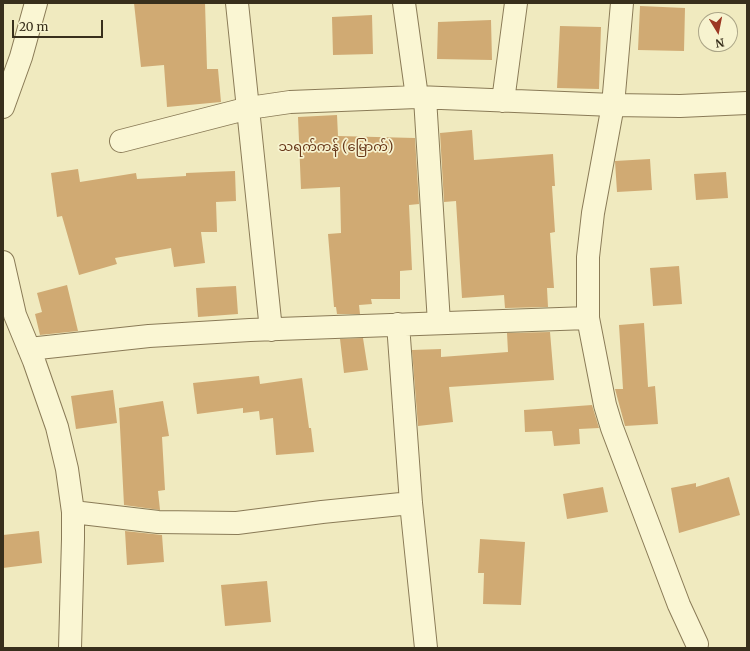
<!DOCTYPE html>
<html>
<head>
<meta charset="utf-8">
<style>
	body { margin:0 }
	#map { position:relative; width:750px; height:651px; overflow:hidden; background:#f0eabf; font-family:Merriweather,serif }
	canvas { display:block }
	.frame { position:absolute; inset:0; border:4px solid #382f1c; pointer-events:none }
	.north { position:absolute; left:698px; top:12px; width:40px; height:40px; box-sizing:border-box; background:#f7f3cf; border:1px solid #aba587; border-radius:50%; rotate:170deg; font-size:11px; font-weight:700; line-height:16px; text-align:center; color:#382f1c }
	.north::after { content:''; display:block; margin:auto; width:14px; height:18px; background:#9c3823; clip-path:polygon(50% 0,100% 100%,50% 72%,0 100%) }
	.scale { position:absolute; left:12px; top:20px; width:91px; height:18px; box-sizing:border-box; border:2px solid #382f1c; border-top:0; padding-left:5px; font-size:12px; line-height:14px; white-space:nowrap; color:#382f1c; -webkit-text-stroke:3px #f7f3cf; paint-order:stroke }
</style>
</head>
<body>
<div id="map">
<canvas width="750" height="651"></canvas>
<div class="frame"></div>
<div class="north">N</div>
<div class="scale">20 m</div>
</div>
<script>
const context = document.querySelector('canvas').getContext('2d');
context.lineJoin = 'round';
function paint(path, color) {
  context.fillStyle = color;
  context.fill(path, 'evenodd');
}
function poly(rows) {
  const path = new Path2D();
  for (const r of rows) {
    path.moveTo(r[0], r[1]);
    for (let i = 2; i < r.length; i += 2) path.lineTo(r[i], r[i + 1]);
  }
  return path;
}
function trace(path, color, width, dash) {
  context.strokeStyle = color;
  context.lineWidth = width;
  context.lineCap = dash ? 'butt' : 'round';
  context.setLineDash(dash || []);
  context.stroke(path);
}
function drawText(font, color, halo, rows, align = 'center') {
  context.font = font + ' Merriweather,"Noto Sans Myanmar",serif';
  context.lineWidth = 3.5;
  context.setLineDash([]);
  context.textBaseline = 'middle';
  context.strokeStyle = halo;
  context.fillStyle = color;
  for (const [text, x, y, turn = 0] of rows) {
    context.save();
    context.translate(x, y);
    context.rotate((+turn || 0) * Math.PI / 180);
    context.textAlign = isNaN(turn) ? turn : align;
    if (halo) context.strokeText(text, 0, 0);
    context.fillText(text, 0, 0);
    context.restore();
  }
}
paint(poly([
	[134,3,205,3,207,69,218,69,221,102,167,107,164,65,141,67],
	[640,6,685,8,684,51,638,50],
	[372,15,373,54,333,55,332,17],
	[491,20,492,60,437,59,438,22],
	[560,26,601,27,599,89,557,88],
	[337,115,338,136,415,138,419,204,409,205,412,270,400,271,400,299,371,299,372,304,359,305,360,314,337,314,336,307,334,307,328,234,341,233,340,187,301,189,298,117],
	[472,130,474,160,553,154,555,186,552,186,555,232,550,233,554,288,547,288,548,307,505,308,504,295,462,298,456,201,444,202,440,133],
	[650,159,652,190,617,192,615,161],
	[78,169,80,182,136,173,137,179,186,176,186,173,235,171,236,201,216,202,217,232,201,232,205,263,174,267,171,248,115,258,117,264,79,275,62,216,57,217,51,173],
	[726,172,728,198,696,200,694,174],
	[679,266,682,304,653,306,650,268],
	[67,285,78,331,40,335,35,314,42,312,37,293],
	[236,286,238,314,198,317,196,288],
	[644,323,648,387,655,386,658,424,625,426,615,389,623,389,619,325],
	[550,332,554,380,449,387,453,422,418,426,412,350,441,349,441,357,508,352,507,333],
	[363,338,368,370,344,373,340,339],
	[259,376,260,384,302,378,309,428,311,428,314,452,276,455,273,418,260,420,259,411,243,413,243,408,197,414,193,383],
	[113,390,117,423,76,429,71,396],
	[163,401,169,436,162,437,165,490,158,491,160,510,124,505,119,408],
	[592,405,599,428,579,429,580,444,554,446,552,431,525,432,524,410],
	[729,477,740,515,679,533,671,488,696,483,696,487],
	[603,487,608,512,567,519,563,494],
	[39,531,42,563,3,568,3,535],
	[125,531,162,535,164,562,127,565],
	[480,539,525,542,521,605,483,604,484,573,478,573],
	[267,581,271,622,225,626,221,585]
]), '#d0aa73');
const street = poly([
	[237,3,271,330],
	[404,3,417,97],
	[622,3,613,105,593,213,588,257,588,318,605,405,612,428,679,605,697,644],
	[425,98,439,323],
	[503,101,516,3],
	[3,107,21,57,36,3],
	[121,141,249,108,290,102,417,97,613,105,680,106,747,103],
	[3,262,15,315,34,361,57,427,67,469,73,512,73,539,70,648],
	[398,324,411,503,426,648],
	[29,349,149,336,250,330,588,318],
	[73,512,158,522,237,523,322,512,411,503]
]);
trace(street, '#8a7b57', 24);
trace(street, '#faf6d3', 22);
drawText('13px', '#673719', '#f7f3cf', [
	["သရက်ကန် (မြောက်)",336,147]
]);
</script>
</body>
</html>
